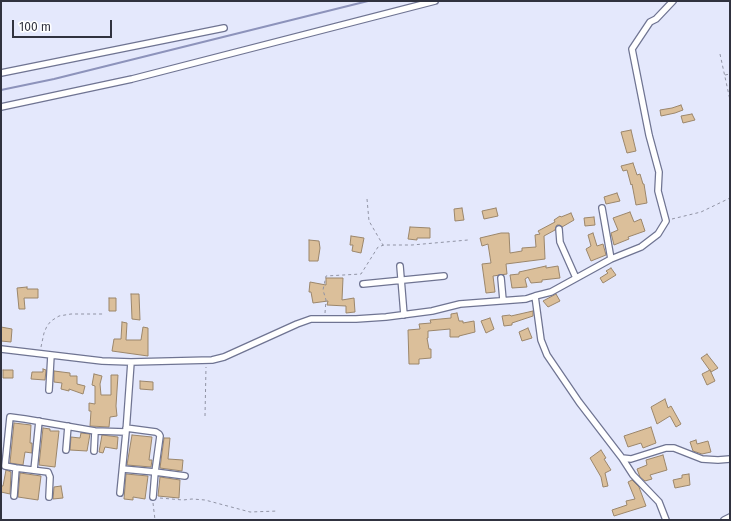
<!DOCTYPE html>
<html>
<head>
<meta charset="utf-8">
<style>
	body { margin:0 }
	#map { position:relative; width:731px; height:521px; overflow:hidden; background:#e4e8fc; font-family:"Fira Sans",sans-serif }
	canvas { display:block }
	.frame { position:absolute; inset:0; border:2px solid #30323f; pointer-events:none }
	.scale { position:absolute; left:12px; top:20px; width:100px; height:18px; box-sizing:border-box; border:2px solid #30323f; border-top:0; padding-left:5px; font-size:12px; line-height:14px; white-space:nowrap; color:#30323f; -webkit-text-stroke:3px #fff; paint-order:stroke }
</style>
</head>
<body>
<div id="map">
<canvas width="731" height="521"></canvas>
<div class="frame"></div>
<div class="scale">100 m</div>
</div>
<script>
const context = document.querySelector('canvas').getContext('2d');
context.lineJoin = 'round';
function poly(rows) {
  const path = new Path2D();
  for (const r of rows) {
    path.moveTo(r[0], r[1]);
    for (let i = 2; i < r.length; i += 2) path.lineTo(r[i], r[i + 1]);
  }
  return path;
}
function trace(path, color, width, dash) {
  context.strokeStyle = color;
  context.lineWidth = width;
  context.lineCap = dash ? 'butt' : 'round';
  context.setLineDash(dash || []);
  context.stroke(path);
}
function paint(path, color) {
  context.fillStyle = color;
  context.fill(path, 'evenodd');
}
trace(poly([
	[1,90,54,79,368,1]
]), '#8d93bb', 2);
const building = poly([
	[681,105,683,110,675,113,661,116,660,110,672,108,681,105],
	[692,114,695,120,683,123,681,116,692,114],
	[631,130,636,151,627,153,621,132,631,130],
	[633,163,637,175,640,174,643,184,644,184,647,203,636,205,632,184,631,185,627,170,623,171,621,166,633,163],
	[617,193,620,201,606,204,604,197,617,193],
	[462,208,464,220,455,221,454,209,462,208],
	[496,208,498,216,484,219,482,211,496,208],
	[630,212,634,222,641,219,645,231,628,237,629,239,614,245,611,233,618,230,613,218,630,212],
	[571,213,574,220,562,227,560,225,557,225,555,230,544,236,545,259,506,264,507,274,493,276,495,292,486,293,482,264,491,263,488,244,482,246,480,238,501,233,509,233,510,253,522,251,522,248,536,247,535,235,540,234,538,231,555,222,554,220,560,216,561,217,571,213],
	[594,217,595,225,585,226,584,218,594,217],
	[410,227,430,228,430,238,417,238,417,240,408,239,410,227],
	[593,233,597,246,603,244,606,255,591,261,586,249,591,246,588,235,593,233],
	[351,236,364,238,361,253,352,251,353,245,350,245,351,236],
	[309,240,319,241,320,248,318,261,309,261,309,240],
	[546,266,546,268,558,266,560,278,542,280,542,282,531,283,528,277,525,279,527,287,512,288,510,275,519,274,519,272,546,266],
	[611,268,616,275,603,283,600,278,608,273,606,271,611,268],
	[326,278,343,278,342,300,354,298,355,312,346,313,346,306,327,305,328,301,313,303,311,292,309,292,310,282,326,285,326,278],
	[27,287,27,289,38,289,38,298,24,298,25,309,19,309,17,288,27,287],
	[131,294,139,294,140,320,132,319,131,294],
	[556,294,560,301,548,307,543,301,556,294],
	[109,298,116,298,116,311,109,311,109,298],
	[533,311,533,316,512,323,512,325,504,326,502,316,510,315,511,316,533,311],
	[457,313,459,321,463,321,463,323,474,321,475,332,459,336,459,337,450,337,450,329,428,331,428,338,427,338,429,349,431,349,431,358,419,359,419,364,409,364,408,330,420,329,419,324,431,323,430,320,451,318,451,314,457,313],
	[490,318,494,329,486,333,481,321,490,318],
	[122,322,127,323,126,340,141,340,143,327,148,328,148,356,112,351,114,339,121,339,122,322],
	[1,327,12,329,11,342,1,341,1,327],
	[528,328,532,338,522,341,519,332,528,328],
	[707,354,718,368,711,372,701,358,707,354],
	[43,369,46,370,45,380,31,379,32,372,43,372,43,369],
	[3,370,13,370,13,378,3,378,3,370],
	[710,370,715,381,707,385,702,374,710,370],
	[54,371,70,373,70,376,77,376,77,384,85,386,83,394,69,389,69,391,61,389,62,383,54,382,54,371],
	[94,374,102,376,100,384,101,395,111,395,111,375,118,375,116,406,117,416,110,417,109,427,90,426,91,411,89,411,89,403,95,404,95,386,92,385,94,374],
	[140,381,153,382,153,390,140,389,140,381],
	[665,399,668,408,671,406,681,424,676,427,670,416,657,424,651,407,665,399],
	[14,423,31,425,30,443,32,443,32,453,25,452,23,465,10,463,14,423],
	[651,427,656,443,643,448,641,443,628,447,624,436,651,427],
	[43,428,50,429,50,431,59,431,55,467,39,465,43,428],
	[81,433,90,434,87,451,70,450,71,437,80,438,81,433],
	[102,435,118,437,117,449,105,447,103,453,99,452,102,435],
	[132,435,152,437,149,460,152,460,151,467,127,465,132,435],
	[164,438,170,438,168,459,183,460,182,471,160,468,164,438],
	[696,440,697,444,708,441,711,452,702,454,693,451,690,442,696,440],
	[601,450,606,458,604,459,611,470,605,473,608,486,603,487,601,477,590,458,601,450],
	[663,455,667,470,650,475,652,479,645,481,640,477,637,469,647,465,646,460,663,455],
	[6,470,11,472,10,494,1,492,1,486,3,486,6,470],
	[20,473,41,476,38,500,18,497,20,473],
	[126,474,148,476,145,499,133,497,133,500,124,499,126,474],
	[689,474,690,485,675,488,673,480,682,478,682,475,689,474],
	[160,477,180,480,179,498,158,496,160,477],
	[632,480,639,487,646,506,614,516,612,510,627,505,626,501,635,499,628,482,632,480],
	[61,486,63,498,53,499,54,487,61,486]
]);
paint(building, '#dbbf9a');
trace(building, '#9b866b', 1);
const minor = poly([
	[1,73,224,28],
	[1,107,132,79,435,1],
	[602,208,611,259],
	[559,229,560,242,576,278],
	[400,266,404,315],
	[501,278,503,300],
	[363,284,444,276],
	[535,296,541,340,547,355,579,402,622,458,631,459,666,448,674,448,702,459,718,460,730,459],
	[1,349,102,361,131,362,212,360,224,357,297,324,311,319,356,319,386,317,432,311,460,304,526,299,535,296,551,292,611,259,641,247,658,234,666,221,658,191,659,172,649,135,632,49,650,22,656,19,673,1],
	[49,390,51,355],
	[66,450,68,426],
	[94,451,95,431],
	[622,458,633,475,659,502,666,520],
	[123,469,155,472,160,436,159,434,156,432,126,428],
	[34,470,39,421],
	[120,493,126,432],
	[14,496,16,468],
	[49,497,50,477,48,472,16,468,5,466,10,417,25,419,95,431,126,432,131,362],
	[153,497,155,472,185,476],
	[724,520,730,517]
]);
trace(minor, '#6f7492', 8);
trace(poly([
	[720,54,730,100],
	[725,75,730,74],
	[367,199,369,221,383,245],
	[672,219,701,212,730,198],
	[325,313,326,300,323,290,326,276,361,274,378,247,384,245,412,245,468,240],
	[41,347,44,333,47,326,51,321,59,316,71,314,103,314],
	[205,416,206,367],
	[160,498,183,500,192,499,205,500,250,512,278,511],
	[153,503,155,520]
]), '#9093a4', 1, [3, 3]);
trace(minor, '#fff', 5.5);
</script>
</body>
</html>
